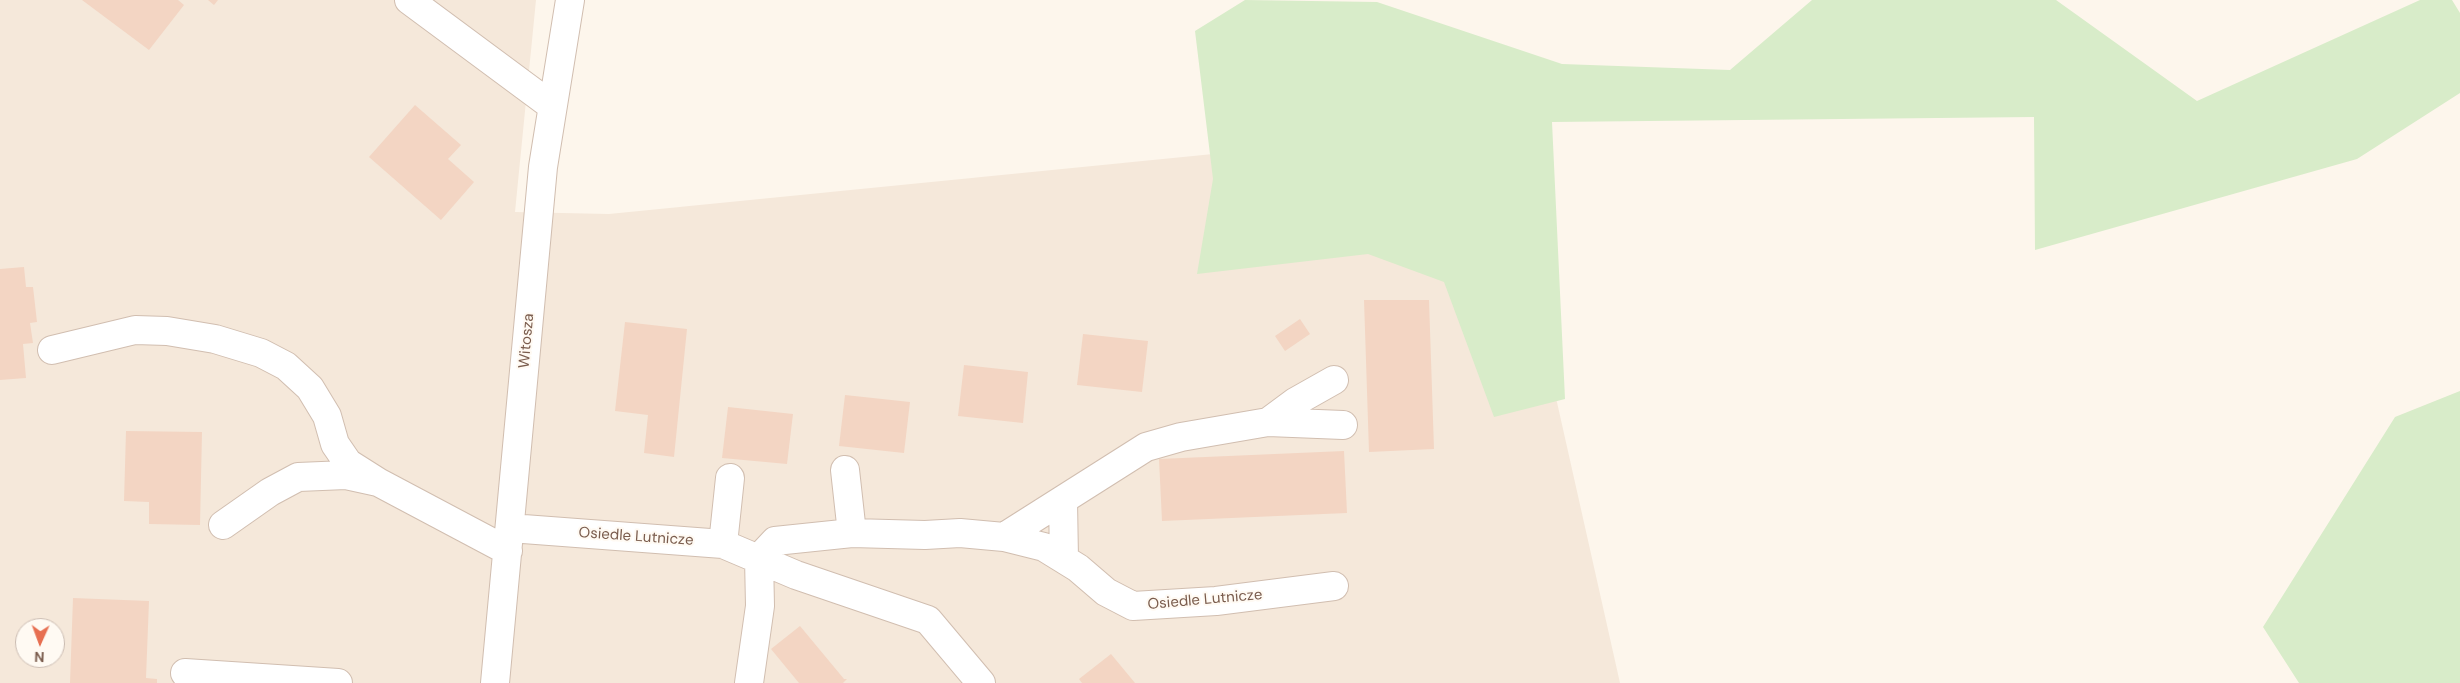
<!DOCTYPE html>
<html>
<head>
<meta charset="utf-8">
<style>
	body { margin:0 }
	#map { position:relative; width:2460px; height:683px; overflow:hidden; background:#fdf6ec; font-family:"DM Sans",sans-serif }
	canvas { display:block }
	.north { position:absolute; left:15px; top:618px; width:50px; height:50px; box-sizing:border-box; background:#fffaf3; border:1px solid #cabbb1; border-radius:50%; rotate:182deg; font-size:14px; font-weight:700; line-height:20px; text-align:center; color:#7a5c4d }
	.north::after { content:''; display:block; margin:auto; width:18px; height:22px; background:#e76f51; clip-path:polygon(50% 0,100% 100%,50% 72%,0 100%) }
</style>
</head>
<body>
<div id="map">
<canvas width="2460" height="683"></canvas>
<div class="north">N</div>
</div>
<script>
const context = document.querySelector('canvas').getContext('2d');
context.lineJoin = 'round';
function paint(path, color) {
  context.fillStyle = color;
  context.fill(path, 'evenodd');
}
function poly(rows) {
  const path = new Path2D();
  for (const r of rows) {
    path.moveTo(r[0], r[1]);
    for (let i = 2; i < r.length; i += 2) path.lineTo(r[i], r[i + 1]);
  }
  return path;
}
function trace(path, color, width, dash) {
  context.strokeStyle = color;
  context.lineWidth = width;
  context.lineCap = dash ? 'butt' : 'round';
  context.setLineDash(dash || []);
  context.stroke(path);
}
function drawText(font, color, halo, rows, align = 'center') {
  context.font = font + ' "DM Sans",sans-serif';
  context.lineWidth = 4;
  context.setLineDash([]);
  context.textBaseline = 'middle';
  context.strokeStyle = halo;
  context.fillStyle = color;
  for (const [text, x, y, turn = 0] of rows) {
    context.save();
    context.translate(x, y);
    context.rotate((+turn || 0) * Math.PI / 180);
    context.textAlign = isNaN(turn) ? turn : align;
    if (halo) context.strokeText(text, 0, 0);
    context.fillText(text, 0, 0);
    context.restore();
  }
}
paint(poly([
	[0,0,536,0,515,212,609,214,1495,126,1620,683,0,683],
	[25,628,55,628,55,658,25,658]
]), '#f5e8da');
paint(poly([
	[1245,0,1377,2,1562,64,1730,70,1812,0,2056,0,2197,101,2420,0,2452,0,2460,13,2460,93,2357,159,2035,250,2034,117,1552,122,1565,399,1494,417,1444,282,1368,254,1197,274,1213,179,1195,31],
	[2460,391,2460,683,2299,683,2263,627,2395,417]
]), '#d8ecc9');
paint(poly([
	[82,0,178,0,184,5,149,50],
	[208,0,218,0,214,5],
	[415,105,461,145,448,159,474,182,441,220,369,157],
	[24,267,26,287,33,287,37,322,30,323,33,343,23,344,26,378,0,380,0,269],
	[1364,300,1429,300,1434,449,1369,452],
	[1300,319,1310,334,1285,351,1275,336],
	[625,322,687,329,674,457,644,453,648,415,615,411],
	[1083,334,1148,341,1142,392,1077,385],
	[964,365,1028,372,1023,423,958,416],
	[845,395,910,402,904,453,839,446],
	[728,407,793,414,787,464,722,458],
	[126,431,202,432,200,525,149,524,149,502,124,501],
	[1344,451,1347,513,1162,521,1159,459],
	[73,598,149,601,146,678,157,679,157,683,70,683],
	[800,626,844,679,847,679,843,683,799,683,771,649],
	[1111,654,1135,683,1082,683,1079,679]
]), '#f3d5c3');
const minor = poly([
	[409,0,552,106],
	[52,350,135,330,167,331,215,339,261,353,286,366,310,388,327,416,335,444,348,463,378,482],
	[1268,422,1343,425],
	[845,470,852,533],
	[1063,500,1064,559],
	[223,525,270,492,298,477,346,475,378,482,508,551],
	[510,528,723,544,796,575,928,620,981,683],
	[1004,537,1146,447,1181,437,1268,422,1295,402,1334,380],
	[723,544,730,478],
	[185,673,338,683],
	[495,683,543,167,570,0],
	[749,683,760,606,759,558,775,541,852,533,925,535,960,533,1004,537,1044,547,1078,568,1106,592,1133,606,1216,601,1334,586]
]);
trace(minor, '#d1beb0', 30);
trace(minor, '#fff', 28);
drawText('15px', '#7a5c4d', '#fffaf3', [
	["Witosza",527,341,-85],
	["Osiedle Lutnicze",636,537,4],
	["Osiedle Lutnicze",1205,600,-5]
]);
</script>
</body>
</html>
